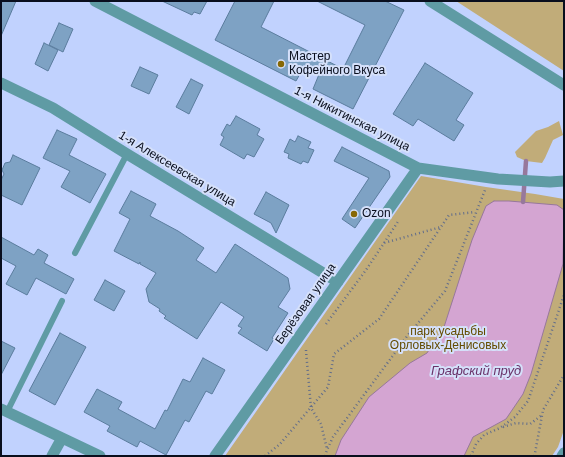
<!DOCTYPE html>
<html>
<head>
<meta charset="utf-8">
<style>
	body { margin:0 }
	#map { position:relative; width:565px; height:457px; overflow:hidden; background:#c1d2fe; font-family:Helvetica,sans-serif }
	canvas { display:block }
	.frame { position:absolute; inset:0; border:2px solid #090e1d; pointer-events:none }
</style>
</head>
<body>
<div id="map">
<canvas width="565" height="457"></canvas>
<div class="frame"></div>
</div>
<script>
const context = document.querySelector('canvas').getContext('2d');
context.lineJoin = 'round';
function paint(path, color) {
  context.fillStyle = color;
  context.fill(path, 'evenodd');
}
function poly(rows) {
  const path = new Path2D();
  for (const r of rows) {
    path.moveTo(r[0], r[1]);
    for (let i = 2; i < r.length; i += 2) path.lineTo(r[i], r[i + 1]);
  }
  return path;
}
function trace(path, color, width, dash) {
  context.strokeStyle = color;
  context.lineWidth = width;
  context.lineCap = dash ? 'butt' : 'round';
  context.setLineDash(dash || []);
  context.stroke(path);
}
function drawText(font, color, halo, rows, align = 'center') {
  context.font = font + ' Helvetica,sans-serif';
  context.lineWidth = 4;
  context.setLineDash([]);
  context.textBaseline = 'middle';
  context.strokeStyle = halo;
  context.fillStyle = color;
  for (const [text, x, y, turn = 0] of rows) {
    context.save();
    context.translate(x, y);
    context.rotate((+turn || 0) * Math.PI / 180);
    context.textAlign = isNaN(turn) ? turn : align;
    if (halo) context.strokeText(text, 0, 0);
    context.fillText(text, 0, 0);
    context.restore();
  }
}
paint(poly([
	[456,1,564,1,564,71],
	[559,121,563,135,553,140,545,158,542,163,526,161,517,157,515,152,536,131,548,127],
	[421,176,486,187,535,194,564,199,564,430,558,447,552,456,225,456]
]), '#c1ac79');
const water = poly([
	[494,201,509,201,557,205,564,210,563,264,531,374,523,394,506,419,473,437,464,456,335,456,341,440,369,397,410,363,427,353,444,327,472,240,486,206,494,201]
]);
paint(water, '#d4a5d2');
trace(water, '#97789c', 1);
trace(poly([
	[523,202,526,161]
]), '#97789c', 4.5);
const building = poly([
	[1,1,16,1,1,36,1,1],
	[162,1,207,1,200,14,194,12,192,15,162,1],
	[235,1,274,1,261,27,343,69,365,25,317,1,385,1,404,10,353,109,313,89,320,72,305,65,296,81,215,40,235,1],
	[59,23,73,29,63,52,49,45,59,23],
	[44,43,58,50,48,71,35,64,44,43],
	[425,63,473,93,456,120,464,125,454,141,418,119,413,126,393,114,425,63],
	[140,67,158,75,149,94,131,86,140,67],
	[191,79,203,85,189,114,176,107,191,79],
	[236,116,260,129,257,135,264,139,254,157,247,154,244,159,220,145,224,137,221,135,227,124,230,126,236,116],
	[57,130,77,139,69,155,106,174,90,203,61,187,70,171,43,158,57,130],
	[298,136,311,142,308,148,314,150,308,163,303,161,301,164,288,158,289,154,284,152,290,139,295,142,298,136],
	[342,147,389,171,390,177,355,228,342,219,369,178,334,161,342,147],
	[13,155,40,168,22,205,1,195,1,180,4,174,2,170,5,163,10,162,13,155],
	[131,191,156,204,150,216,178,231,204,248,196,260,216,273,235,244,288,278,290,289,278,307,288,313,272,338,274,339,267,351,238,333,242,328,238,326,244,317,221,302,197,339,164,318,166,316,159,311,160,309,149,302,146,289,156,273,140,264,140,262,139,264,114,251,130,219,119,213,131,191],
	[266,192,289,205,276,233,271,223,254,214,266,192],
	[1,237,34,255,38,249,48,255,44,263,74,279,66,294,36,278,27,295,6,284,16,266,1,258,1,237],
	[105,280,125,291,114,311,94,300,105,280],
	[60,333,86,347,55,405,29,391,60,333],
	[1,341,15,348,1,375,1,341],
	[203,358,225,370,212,394,206,391,189,422,185,420,166,455,140,441,137,447,107,431,110,426,84,412,97,389,122,402,118,409,155,429,165,410,167,411,183,379,190,382,203,358]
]);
paint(building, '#7ea2c4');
trace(building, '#5a7c9d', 1);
trace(poly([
	[384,243,399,220],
	[326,324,366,270,384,243,441,227],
	[306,350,306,351,311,408,321,424,327,449],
	[503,427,516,423,530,424,542,415],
	[265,456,280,444,328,387,334,354,379,319,449,215,475,212],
	[325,456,327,450,333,437,408,335,445,291,485,190],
	[471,456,476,444,484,435,500,428,515,417,528,401,564,295],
	[534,456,535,453,543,410,564,375]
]), '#626d8a', 2.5, [1, 3]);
trace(poly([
	[75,253,127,154],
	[7,412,62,301]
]), '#5f9ba4', 6);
trace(poly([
	[95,1,418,168,498,179,550,182,564,181],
	[430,1,564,85],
	[1,83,53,108,127,154,338,282],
	[1,409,100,456],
	[52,456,62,438],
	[215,456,418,168],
	[562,456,564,453]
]), '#5f9ba4', 11);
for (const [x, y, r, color] of [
	[281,64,4,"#876804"],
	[354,214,4,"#876804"]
]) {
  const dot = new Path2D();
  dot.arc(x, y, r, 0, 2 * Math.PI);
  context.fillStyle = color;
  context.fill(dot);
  trace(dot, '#d5e0fa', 1.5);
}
drawText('12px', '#090e1d', '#d5e0fa', [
	["Мастер",289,57],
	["Кофейного Вкуса",289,71],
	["Ozon",362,214]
], 'left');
drawText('12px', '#090e1d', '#d5e0fa', [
	["1-я Никитинская улица",352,119,27],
	["1-я Алексеевская улица",177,169,31],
	["Берёзовая улица",306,304,-55]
]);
drawText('12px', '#644c00', '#d5e0fa', [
	["парк усадьбы",448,332],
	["Орловых-Денисовых",448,346]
]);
drawText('italic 13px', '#6a3269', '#d5e0fa', [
	["Графский пруд",476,371]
]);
</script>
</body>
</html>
